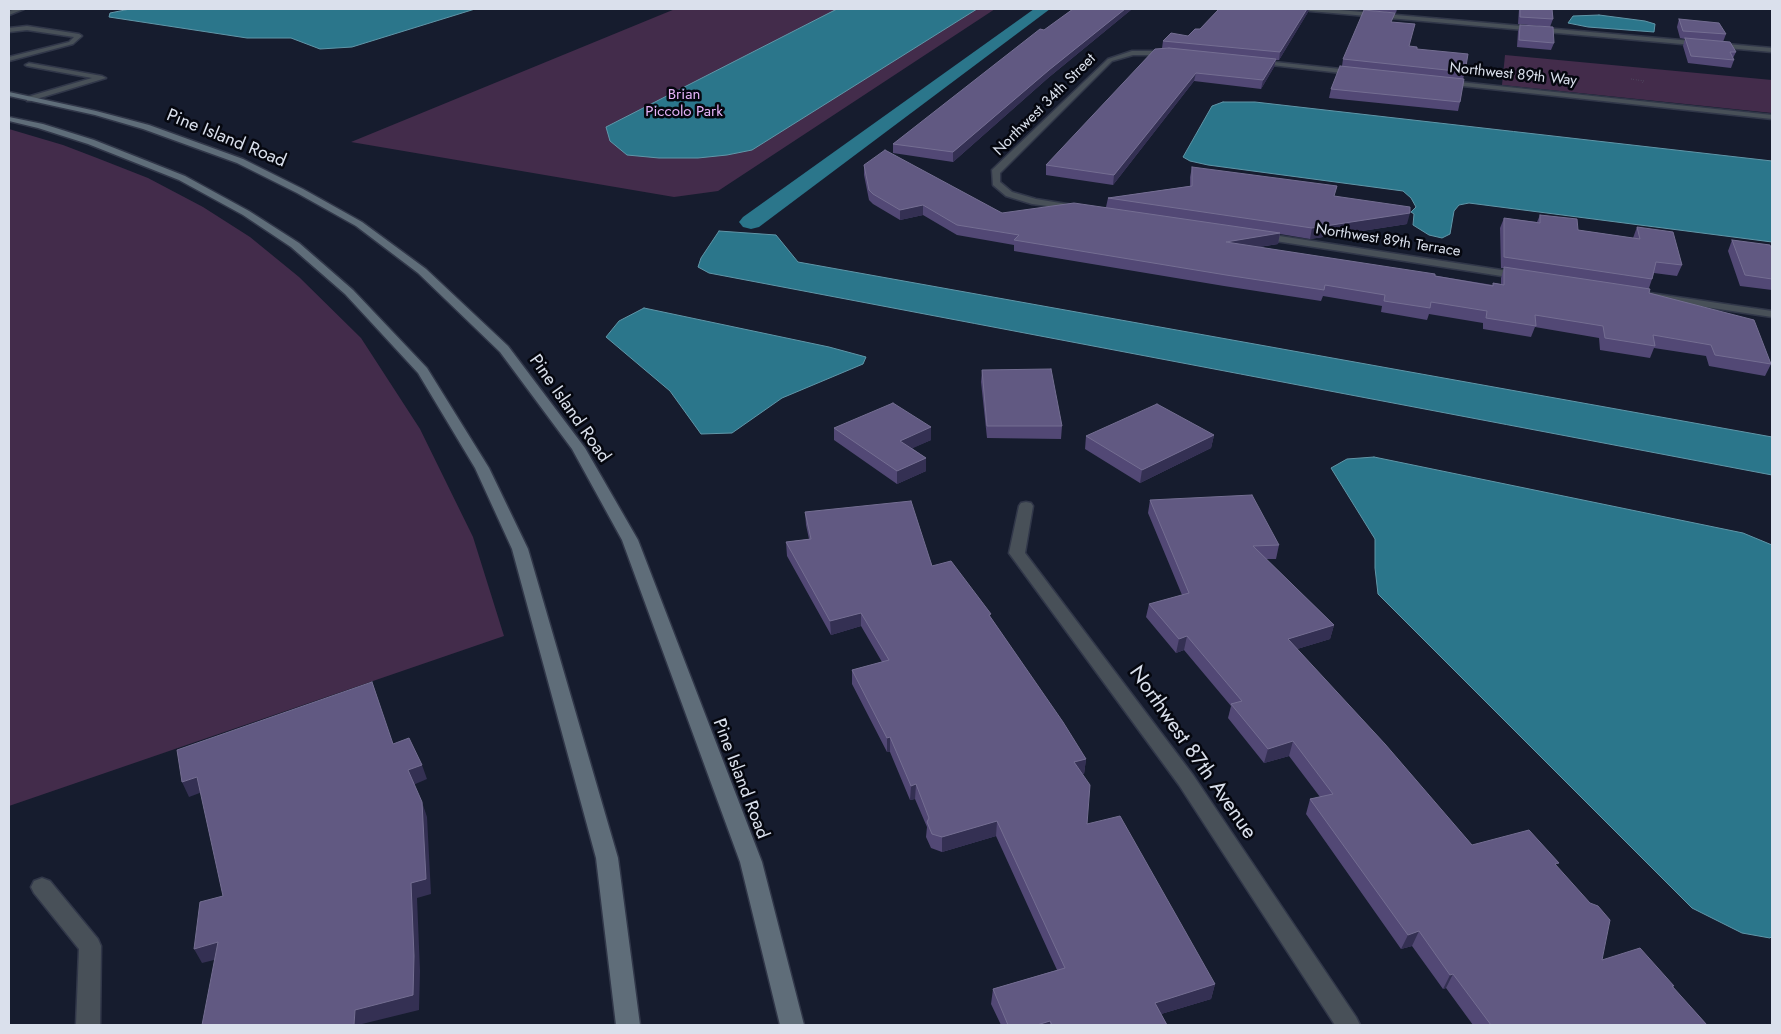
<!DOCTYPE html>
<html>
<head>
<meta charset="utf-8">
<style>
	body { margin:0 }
	#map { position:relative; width:1781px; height:1034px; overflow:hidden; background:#161c2e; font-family:Jost,sans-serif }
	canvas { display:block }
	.frame { position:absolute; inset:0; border:10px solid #dae0ec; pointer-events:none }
</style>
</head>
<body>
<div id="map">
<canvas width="1781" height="1034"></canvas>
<div class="frame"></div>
</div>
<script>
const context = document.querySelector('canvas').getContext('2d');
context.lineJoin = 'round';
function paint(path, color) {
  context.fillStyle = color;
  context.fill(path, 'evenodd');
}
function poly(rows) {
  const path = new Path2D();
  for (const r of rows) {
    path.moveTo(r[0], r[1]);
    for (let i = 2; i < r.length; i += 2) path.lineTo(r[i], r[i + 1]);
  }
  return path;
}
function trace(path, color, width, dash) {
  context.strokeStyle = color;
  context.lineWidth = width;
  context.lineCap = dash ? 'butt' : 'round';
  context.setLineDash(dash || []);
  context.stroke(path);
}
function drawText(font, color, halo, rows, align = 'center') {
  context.font = font + ' Jost,sans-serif';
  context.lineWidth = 5;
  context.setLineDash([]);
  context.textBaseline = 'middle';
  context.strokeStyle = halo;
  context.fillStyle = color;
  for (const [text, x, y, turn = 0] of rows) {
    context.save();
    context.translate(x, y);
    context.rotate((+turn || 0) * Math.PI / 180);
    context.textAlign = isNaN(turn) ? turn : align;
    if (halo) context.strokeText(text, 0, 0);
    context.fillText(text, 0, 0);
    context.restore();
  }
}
paint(poly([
	[675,9,995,9,718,191,674,197,351,142],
	[1505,55,1772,80,1772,113,1502,85],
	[9,129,63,145,97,158,148,178,203,207,250,237,299,277,361,338,420,429,473,537,504,636,9,806]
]), '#432c4b');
const water = poly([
	[130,9,475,9,352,47,320,49,291,38,247,38,109,17,110,13,130,9],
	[837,9,977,9,752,150,727,155,698,158,659,158,627,155,610,141,606,127,837,9],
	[1599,15,1645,21,1655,24,1654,32,1588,27,1568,23,1573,16,1599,15],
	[1223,102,1255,102,1772,161,1772,242,1469,203,1459,205,1454,211,1450,234,1442,238,1429,235,1413,225,1414,214,1411,212,1416,207,1411,198,1403,191,1208,165,1190,161,1183,157,1212,106,1223,102],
	[719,231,776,235,798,262,1772,437,1772,475,709,273,698,267,701,258,719,231],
	[644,308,829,347,866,357,863,364,782,398,732,433,701,434,670,391,606,337,619,321,644,308],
	[1374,457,1743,533,1772,545,1772,936,1770,938,1742,933,1692,908,1378,594,1375,568,1375,539,1331,468,1347,459,1374,457]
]);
paint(water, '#2b768b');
trace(water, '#6096a8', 1);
paint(poly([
	[1034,9,1050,9,759,227,751,229,743,227,739,222,743,217,1034,9]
]), '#2b768b');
const service = poly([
	[16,9,24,9,9,15,9,11,16,9],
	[27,26,79,34,82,36,73,44,9,61,9,57,69,42,74,37,27,30,9,32,9,28,27,26],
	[29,63,102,76,106,78,30,101,27,101,27,97,92,78,27,66,25,65,29,63]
]);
const minor = poly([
	[1307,9,1328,9,1772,48,1772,52,1310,11,1307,9],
	[1132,51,1171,51,1174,53,1171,55,1133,55,1112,61,1000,173,1000,182,1012,192,1036,199,1079,206,1079,210,1032,204,1006,196,993,185,992,170,1108,59,1132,51],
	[1256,60,1359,71,1363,73,1359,75,1254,63,1253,62,1256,60],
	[1441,80,1772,115,1772,119,1444,84,1440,82,1441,80],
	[1260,233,1521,273,1526,276,1521,279,1256,238,1256,234,1260,233],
	[1650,293,1772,311,1772,317,1646,298,1644,296,1650,293],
	[1026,502,1031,503,1033,506,1025,553,1193,775,1356,1017,1360,1025,1335,1025,1179,785,1009,553,1019,506,1021,503,1026,502],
	[42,878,50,881,98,939,101,946,100,1025,76,1025,79,949,34,893,31,887,34,881,42,878]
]);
const secondary = poly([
	[9,92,96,111,149,125,243,159,303,189,362,222,426,269,508,346,585,448,638,540,762,862,804,1025,780,1025,740,862,622,540,572,449,500,352,418,273,356,226,297,193,237,163,143,129,95,115,9,96,9,92],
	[9,117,43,124,94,140,185,176,249,211,299,243,353,290,427,368,489,468,528,549,618,858,640,1025,616,1025,596,858,512,549,475,468,418,373,345,294,291,247,243,215,179,180,88,144,38,128,9,121,9,117]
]);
trace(service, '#313749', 3);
trace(minor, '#313749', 3);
trace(secondary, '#313749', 3);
trace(poly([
	[1631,79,1644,81,1642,83]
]), '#585e6e', 1, [0.5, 2]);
paint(service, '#485058');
paint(minor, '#485058');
paint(secondary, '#5f6d79');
paint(poly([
	[1073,9,1132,9,1048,78,953,162,893,153,893,144],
	[1219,9,1309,9,1308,12,1279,60,1276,60,1274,67,1261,89,1194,81,1113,185,1046,175,1046,165,1162,48,1163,41,1188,36,1200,29],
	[1366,9,1397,9,1396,13,1365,10],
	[1519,9,1552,9,1553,19,1550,27,1518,24],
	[1679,19,1726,34,1723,42,1736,52,1733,58,1734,60,1731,68,1688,63,1683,46,1685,39,1680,38,1677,27],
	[1520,25,1554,43,1551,50,1517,47,1518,31],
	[1409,47,1417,49,1465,72,1463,79,1460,102,1458,111,1329,98,1331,89,1342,66,1343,59],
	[864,165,1002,213,1106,207,1108,198,1190,186,1190,177,1192,167,1335,196,1407,224,1310,239,1280,234,1278,244,1259,247,1493,285,1493,283,1501,284,1501,278,1504,268,1501,268,1500,228,1504,218,1537,222,1540,215,1578,230,1633,238,1637,227,1682,265,1677,276,1654,273,1649,288,1649,293,1771,364,1765,376,1709,366,1706,356,1654,348,1650,358,1600,350,1599,338,1535,327,1531,337,1483,329,1483,323,1429,314,1427,320,1381,312,1382,306,1323,296,1321,301,1224,286,1014,251,1014,245,957,235,923,215,900,220,873,204,869,200,864,175],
	[1732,240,1772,250,1772,290,1740,286,1728,251],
	[982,370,1062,426,1061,439,987,438,981,382],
	[834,428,931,440,912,448,926,458,926,471,897,484,834,440],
	[1214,435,1211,448,1140,483,1085,449,1086,436],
	[1150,500,1279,545,1276,559,1266,559,1334,625,1330,639,1297,649,1472,845,1557,867,1602,960,1673,988,1707,1025,1473,1025,1446,988,1443,989,1412,946,1401,949,1306,814,1310,799,1320,797,1289,756,1264,763,1228,718,1231,706,1184,650,1176,653,1146,617,1149,604,1182,595,1148,513],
	[805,512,932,566,991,618,1086,759,1084,774,1082,774,1087,824,1215,984,1211,999,1161,1014,1167,1025,1001,1025,991,1004,993,989,1057,970,996,836,942,852,931,848,926,837,927,827,915,799,910,800,890,752,887,752,852,684,852,670,882,662,861,626,831,635,787,556,786,542,809,539,806,525]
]), '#524875');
paint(poly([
	[1125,9,1132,9,1048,78,953,162,953,152,1049,70],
	[1307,9,1309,9,1308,12,1279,60,1280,52],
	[1276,59,1274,67,1261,89,1263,80],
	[1196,73,1194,81,1113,185,1114,175],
	[923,205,923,215,900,220,900,210],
	[1410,213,1407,224,1310,239,1312,228],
	[1280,233,1278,244,1224,252,1226,242],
	[931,427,931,440,900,454,900,441],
	[1214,435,1211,448,1140,483,1142,470],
	[926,458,926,471,897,484,897,471],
	[861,613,861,626,831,635,830,621],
	[1334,625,1330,639,1284,653,1288,639],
	[1187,636,1184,650,1176,653,1179,639],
	[890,737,890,752,887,752,887,738],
	[1293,741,1289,756,1264,763,1268,749],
	[1086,759,1084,774,1072,777,1074,762],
	[422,765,427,779,413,785,408,770],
	[197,777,205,791,189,797,182,782],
	[916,784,915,799,910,800,911,786],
	[422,802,427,817,431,894,417,898,420,971,419,1010,362,1024,362,1025,354,1025,355,1010,411,883],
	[997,821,996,836,942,852,942,837],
	[1419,931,1412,946,1401,949,1408,935],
	[218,942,226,957,202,963,194,949],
	[1453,974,1446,988,1443,989,1450,975],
	[1215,984,1211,999,1151,1017,1155,1003],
	[1050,1021,1050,1025,1037,1025]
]), '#343053');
const building = poly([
	[1073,9,1125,9,1049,70,953,152,893,144,1040,29,1044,30,1073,9],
	[1219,9,1307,9,1280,52,1163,41,1171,33,1188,36,1195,29,1200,29,1219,9],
	[1520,9,1552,9,1553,19,1520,17,1520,9],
	[1364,10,1395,13,1391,22,1415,24,1409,46,1417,47,1417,49,1468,54,1465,72,1343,59,1364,10],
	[1679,19,1719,23,1726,34,1683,31,1679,19],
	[1520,25,1553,27,1554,43,1519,40,1520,25],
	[1685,38,1730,42,1736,52,1730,52,1734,60,1691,56,1685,38],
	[1169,48,1276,59,1263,80,1196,73,1114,175,1046,165,1155,49,1169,48],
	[1340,66,1464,79,1460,102,1331,89,1340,66],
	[885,150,1002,213,1074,203,1280,233,1226,242,1435,274,1435,276,1493,286,1493,283,1504,285,1504,267,1650,289,1649,293,1754,320,1771,364,1715,355,1711,345,1653,335,1655,346,1605,338,1603,326,1535,315,1536,326,1486,318,1487,311,1431,302,1430,308,1384,301,1385,295,1325,285,1324,290,1226,275,1014,240,1019,235,957,225,923,205,900,210,873,194,869,190,864,165,885,150],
	[1192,167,1337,186,1334,196,1410,207,1410,213,1312,228,1108,198,1192,186,1192,167],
	[1540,215,1577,219,1578,230,1640,239,1637,227,1673,232,1682,265,1656,262,1652,279,1504,257,1504,218,1540,223,1540,215],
	[1732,240,1770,245,1772,250,1772,279,1745,275,1732,240],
	[1051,369,1062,426,987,426,982,370,1051,369],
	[893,403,931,427,900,441,926,458,897,471,834,428,893,403],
	[1157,404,1214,435,1142,470,1086,436,1157,404],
	[1252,495,1279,545,1253,546,1334,625,1288,639,1385,744,1472,845,1529,830,1559,863,1555,864,1590,903,1598,906,1610,920,1602,960,1640,948,1674,986,1672,986,1707,1025,1491,1025,1453,974,1450,975,1419,931,1408,935,1310,799,1333,794,1293,741,1268,749,1231,704,1242,701,1187,636,1179,639,1149,604,1189,593,1150,500,1252,495],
	[911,501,932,566,951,561,991,614,989,615,1063,722,1086,759,1074,762,1090,785,1087,824,1120,816,1215,984,1155,1003,1167,1025,1052,1025,1050,1021,1037,1025,1008,1025,993,989,1065,968,997,821,942,837,932,834,927,822,929,818,916,784,911,786,890,737,887,738,852,670,889,660,861,613,830,621,786,542,811,539,805,512,911,501],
	[372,682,393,744,409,738,422,765,408,770,422,802,426,879,411,883,414,956,413,995,355,1010,354,1025,202,1025,218,942,194,949,200,902,223,896,197,777,182,782,177,750,372,682]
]);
paint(building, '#615982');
trace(building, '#746e92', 1);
drawText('15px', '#dae0ec', '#05070f', [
	["Northwest 89th Way",1513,75,6],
	["Northwest 34th Street",1045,105,-45],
	["Northwest 89th Terrace",1388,241,9]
]);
drawText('15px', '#e6b3f8', '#05070f', [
	["Brian",684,95],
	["Piccolo Park",684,112]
]);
drawText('18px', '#dae0ec', '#05070f', [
	["Pine Island Road",226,139,22],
	["Pine Island Road",569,409,55],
	["Pine Island Road",740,779,69]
]);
drawText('21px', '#dae0ec', '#05070f', [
	["Northwest 87th Avenue",1192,753,55]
]);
</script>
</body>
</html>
